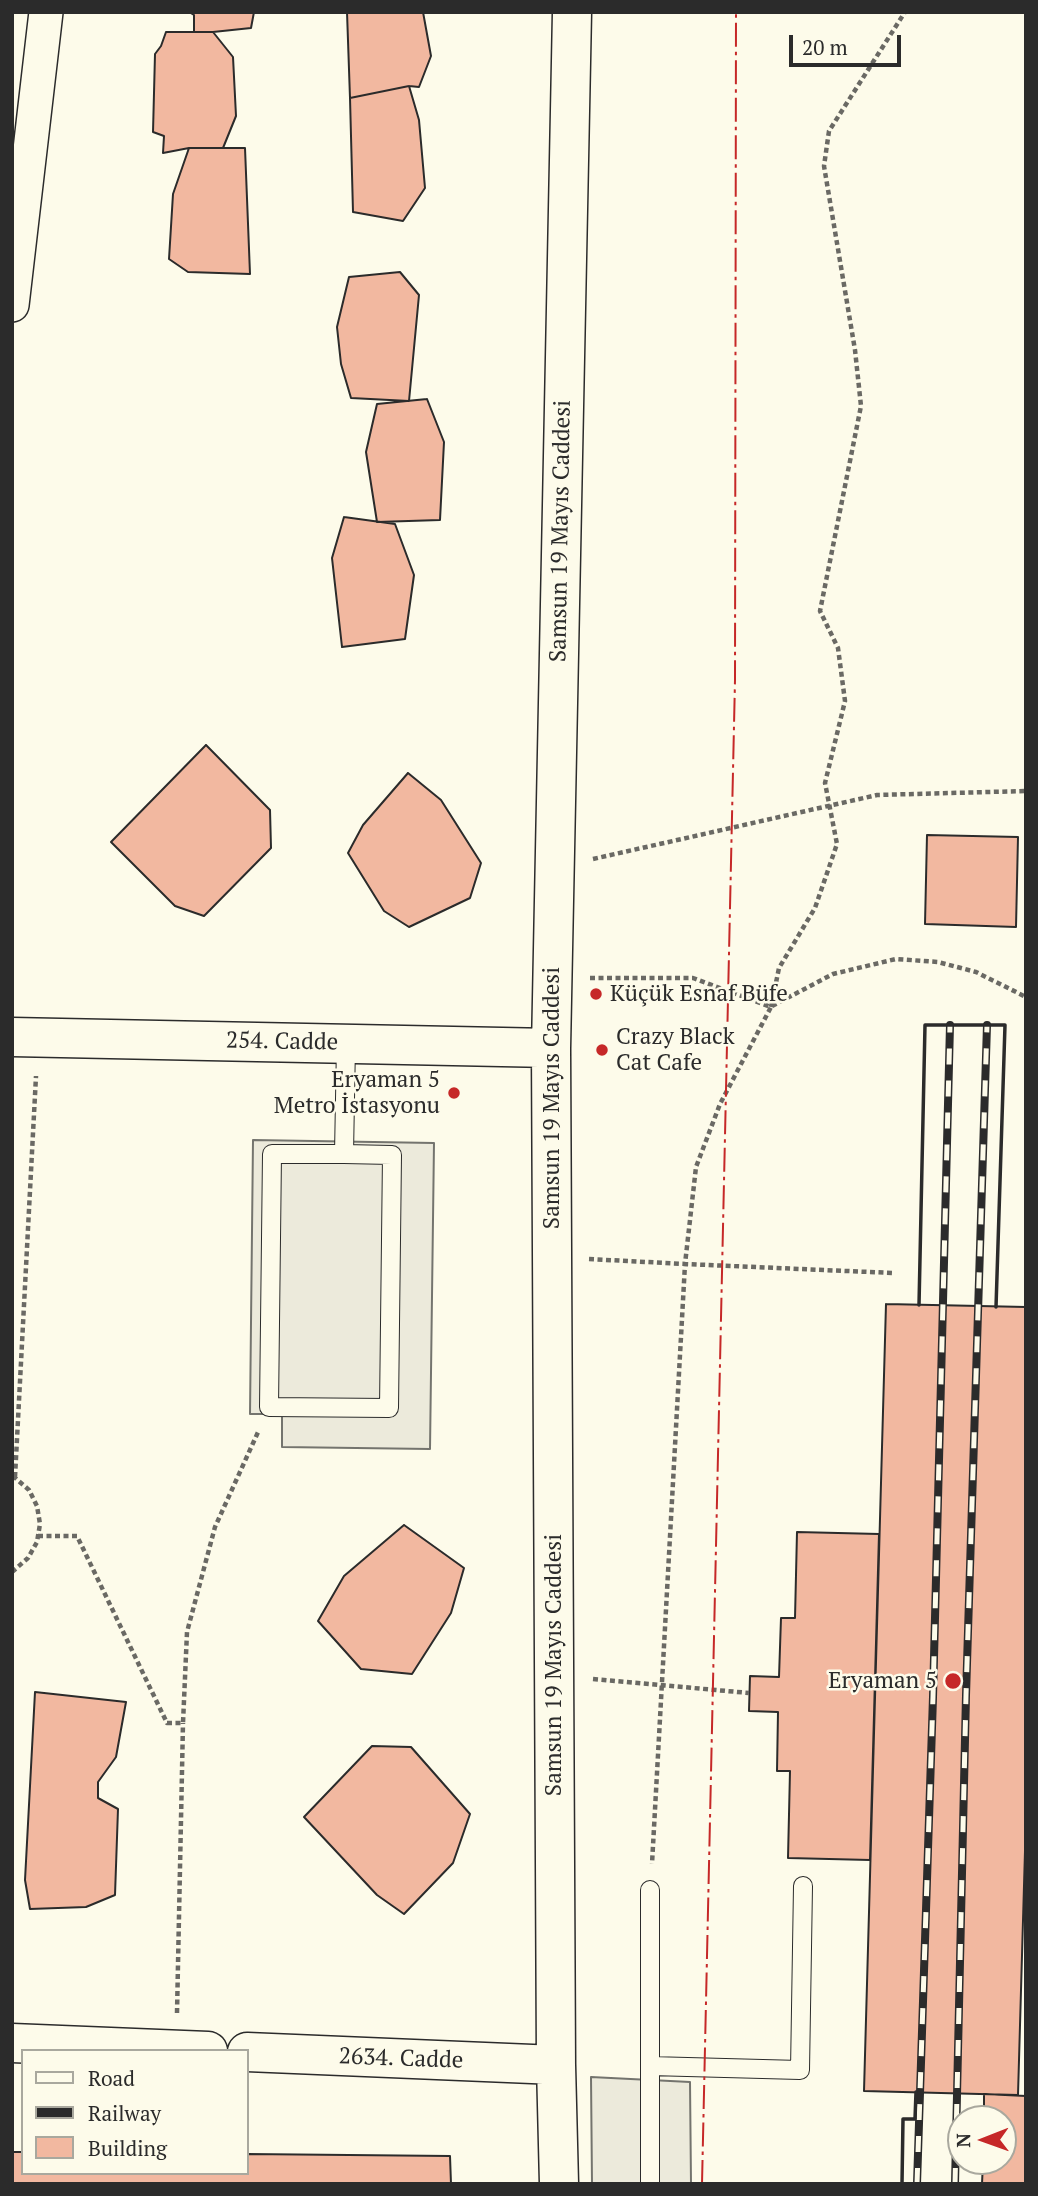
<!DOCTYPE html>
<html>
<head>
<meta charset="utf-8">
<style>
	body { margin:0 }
	#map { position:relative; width:1038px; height:2196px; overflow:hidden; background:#fdfbea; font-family:"PT Serif",serif }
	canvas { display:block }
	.frame { position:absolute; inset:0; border:14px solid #2b2b2b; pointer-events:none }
	.legend { position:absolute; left:21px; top:2049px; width:228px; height:126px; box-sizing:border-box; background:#fdfbea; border:2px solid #a9a89e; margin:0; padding:9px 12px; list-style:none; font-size:21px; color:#2b2b2b }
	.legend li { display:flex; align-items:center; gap:14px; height:35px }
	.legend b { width:35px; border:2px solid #a9a89e }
	.north { position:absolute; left:947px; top:2105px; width:70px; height:70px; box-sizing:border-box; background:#fdfbea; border:2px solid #a9a89e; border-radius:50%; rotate:269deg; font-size:19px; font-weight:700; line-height:28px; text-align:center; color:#2b2b2b }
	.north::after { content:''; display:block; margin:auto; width:24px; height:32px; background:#c62828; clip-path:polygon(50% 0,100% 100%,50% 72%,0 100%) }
	.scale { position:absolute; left:789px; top:35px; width:112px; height:32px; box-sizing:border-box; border:4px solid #2b2b2b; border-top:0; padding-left:9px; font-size:21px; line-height:24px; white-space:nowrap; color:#2b2b2b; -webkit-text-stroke:5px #fdfbea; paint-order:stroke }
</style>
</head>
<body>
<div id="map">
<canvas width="1038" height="2196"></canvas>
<div class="frame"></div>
<ul class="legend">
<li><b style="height:9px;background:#fdfbea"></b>Road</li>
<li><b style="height:9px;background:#2b2b2b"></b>Railway</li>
<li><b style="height:19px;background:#f2b8a0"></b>Building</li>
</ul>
<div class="north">N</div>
<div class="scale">20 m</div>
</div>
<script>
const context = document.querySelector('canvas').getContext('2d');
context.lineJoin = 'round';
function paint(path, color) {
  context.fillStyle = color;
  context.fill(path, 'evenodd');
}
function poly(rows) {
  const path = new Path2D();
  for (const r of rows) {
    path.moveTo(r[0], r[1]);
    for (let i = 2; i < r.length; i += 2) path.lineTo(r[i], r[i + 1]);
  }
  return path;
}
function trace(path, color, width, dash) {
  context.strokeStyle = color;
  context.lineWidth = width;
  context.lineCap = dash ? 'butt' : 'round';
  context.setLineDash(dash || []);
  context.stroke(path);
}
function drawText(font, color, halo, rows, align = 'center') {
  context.font = font + ' "PT Serif",serif';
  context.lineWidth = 5;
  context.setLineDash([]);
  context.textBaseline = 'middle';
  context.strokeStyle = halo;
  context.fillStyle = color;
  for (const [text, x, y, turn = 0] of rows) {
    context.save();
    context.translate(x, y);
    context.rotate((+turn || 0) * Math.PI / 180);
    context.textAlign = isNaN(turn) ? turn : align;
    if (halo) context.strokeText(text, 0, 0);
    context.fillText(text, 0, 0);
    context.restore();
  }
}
const parking = poly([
	[253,1140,434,1143,430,1449,282,1447,282,1414,250,1414,253,1140],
	[591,2077,690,2082,691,2184,592,2184,591,2077]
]);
paint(parking, '#eceadb');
trace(parking, '#74746e', 2);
const building = poly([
	[189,12,254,12,251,28,213,32,194,32,194,15,189,12],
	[347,12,423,12,431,56,419,87,409,86,350,98,347,12],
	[166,32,213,32,233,57,236,116,223,148,189,148,163,153,164,136,153,132,155,54,161,46,166,32],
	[409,86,419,120,425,188,403,221,353,212,350,98,409,86],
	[189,148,245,148,250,274,188,272,169,259,173,194,189,148],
	[400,272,419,295,409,401,351,398,341,364,337,327,349,277,400,272],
	[427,399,444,442,440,520,377,522,366,452,377,404,427,399],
	[344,517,395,524,414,575,405,639,342,647,332,558,344,517],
	[206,745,270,810,271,848,204,916,175,906,111,842,206,745],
	[408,773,441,800,481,863,470,898,409,927,384,911,348,853,363,825,408,773],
	[927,835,1018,837,1016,927,925,924,927,835],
	[886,1304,1026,1307,1026,1816,1018,2095,864,2091,886,1304],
	[404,1525,464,1568,451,1613,412,1674,361,1669,318,1621,344,1576,404,1525],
	[797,1532,879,1534,870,1860,788,1858,790,1771,777,1771,778,1712,749,1711,750,1676,779,1677,781,1618,795,1618,797,1532],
	[35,1692,126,1702,116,1757,98,1782,98,1798,118,1809,115,1895,86,1907,30,1909,25,1880,35,1692],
	[372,1746,411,1747,470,1814,453,1863,404,1914,377,1895,304,1817,372,1746],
	[984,2094,1026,2096,1026,2184,982,2184,983,2161,1003,2161,1003,2119,984,2119,984,2094],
	[12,2152,23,2152,23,2173,247,2173,247,2154,450,2156,451,2184,12,2184,12,2152]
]);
paint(building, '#f2b8a0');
trace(building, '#2b2b2b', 2);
const service = poly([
	[344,1154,392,1155,389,1408,269,1407,272,1154,344,1154,346,1044],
	[650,2066,800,2070,803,1886],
	[650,2184,650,1890]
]);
const minor = poly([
	[12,305,46,12]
]);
const tertiary = poly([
	[12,1037,551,1048],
	[12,2043,208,2051],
	[247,2052,556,2065],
	[559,2184,556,2065,551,1048,572,12]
]);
trace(service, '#2b2b2b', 20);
trace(minor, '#2b2b2b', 36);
trace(tertiary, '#2b2b2b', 41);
trace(poly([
	[593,859,877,795,1026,791],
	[590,978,693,978,771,1007,720,1104,696,1167,685,1264,893,1273],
	[772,1006,833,974,896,959,938,962,976,972,1026,997],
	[771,1007,779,968,815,908,837,844,825,783,845,701,838,648,820,611,861,406,855,350,824,166,829,131,905,12],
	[589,1259,685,1264,652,1864],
	[15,1477,36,1076],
	[38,1536,77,1536,167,1723,183,1723,187,1632,215,1527,259,1430],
	[12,1572,28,1558,37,1542,40,1524,37,1506,29,1490,13,1476],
	[593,1679,749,1693],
	[177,2013,183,1723]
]), '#6a6964', 4.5, [5, 3.5]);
trace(service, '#fdfbea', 18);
trace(minor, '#fdfbea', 33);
trace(tertiary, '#fdfbea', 38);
const rail = poly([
	[917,2184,933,1697,950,1025],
	[955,2184,966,1695,987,1025]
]);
trace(rail, '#2b2b2b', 8);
trace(rail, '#fdfbea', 5, [16]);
trace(poly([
	[919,1305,925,1025,1005,1025,996,1307],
	[902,2184,903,2119,915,2119,916,2092]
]), '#2b2b2b', 3.5);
trace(poly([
	[702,2184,735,680,736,12]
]), '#c62828', 2, [24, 5, 3.5, 5]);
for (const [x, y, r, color] of [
	[596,994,7,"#c62828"],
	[602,1050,7,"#c62828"],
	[454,1093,7,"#c62828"],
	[953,1681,9,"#c62828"]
]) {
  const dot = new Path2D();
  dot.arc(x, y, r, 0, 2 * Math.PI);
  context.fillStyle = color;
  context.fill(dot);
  trace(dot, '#fdfbea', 2.5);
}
drawText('23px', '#2b2b2b', '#fdfbea', [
	["Samsun 19 Mayıs Caddesi",561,531,-89],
	["254. Cadde",282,1042,1],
	["Samsun 19 Mayıs Caddesi",552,1098,-90],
	["Samsun 19 Mayıs Caddesi",554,1665,-90],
	["2634. Cadde",401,2059,2]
]);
drawText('23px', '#2b2b2b', '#fdfbea', [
	["Küçük Esnaf Büfe",610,994],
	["Crazy Black",616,1037],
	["Cat Cafe",616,1063],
	["Eryaman 5",440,1080,"right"],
	["Metro İstasyonu",440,1106,"right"],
	["Eryaman 5",937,1681,"right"]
], 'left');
</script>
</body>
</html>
